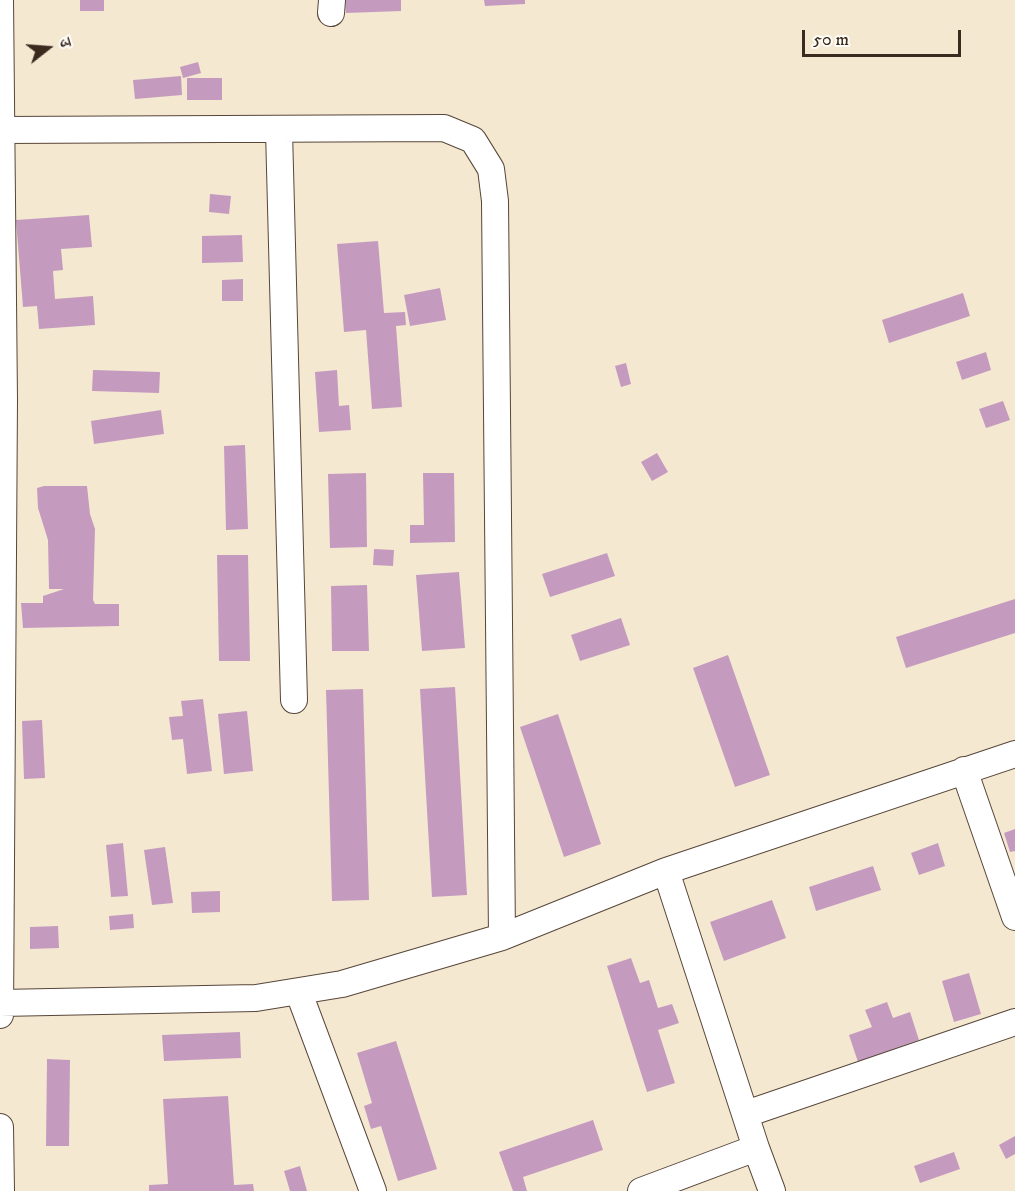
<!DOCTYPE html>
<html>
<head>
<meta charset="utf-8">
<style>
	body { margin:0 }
	#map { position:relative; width:1015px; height:1191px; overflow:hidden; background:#f5e8d1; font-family:"IM FELL DW Pica","Noto Serif Devanagari",serif }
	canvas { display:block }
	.north { position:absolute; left:18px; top:18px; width:60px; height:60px; -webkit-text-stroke:4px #fdfcf7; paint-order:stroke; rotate:73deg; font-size:16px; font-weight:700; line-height:24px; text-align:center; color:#3b2a1e }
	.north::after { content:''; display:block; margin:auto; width:21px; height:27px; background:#3b2a1e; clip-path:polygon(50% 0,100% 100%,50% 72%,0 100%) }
	.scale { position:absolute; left:802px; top:30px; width:159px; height:27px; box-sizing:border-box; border:3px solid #3b2a1e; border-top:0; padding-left:8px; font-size:18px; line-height:21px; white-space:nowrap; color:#3b2a1e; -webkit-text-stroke:4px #fdfcf7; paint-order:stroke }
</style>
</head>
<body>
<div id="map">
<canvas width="1015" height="1191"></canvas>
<div class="north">उ</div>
<div class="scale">50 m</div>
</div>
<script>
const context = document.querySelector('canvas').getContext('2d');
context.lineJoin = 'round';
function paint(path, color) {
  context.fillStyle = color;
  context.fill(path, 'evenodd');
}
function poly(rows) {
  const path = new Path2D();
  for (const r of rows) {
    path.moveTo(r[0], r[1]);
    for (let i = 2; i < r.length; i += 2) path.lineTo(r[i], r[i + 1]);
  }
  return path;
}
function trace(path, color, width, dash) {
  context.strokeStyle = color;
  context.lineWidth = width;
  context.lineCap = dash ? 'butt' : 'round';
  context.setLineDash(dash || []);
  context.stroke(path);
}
paint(poly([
	[80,0,104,0,104,11,80,11],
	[345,0,401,0,401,11,346,13],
	[484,0,525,0,525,4,485,6],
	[198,62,201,73,183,78,180,67],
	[181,76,182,95,135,99,133,80],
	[187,78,222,78,222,100,187,100],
	[210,194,231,196,229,214,209,212],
	[89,215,92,247,61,249,63,270,53,271,55,299,93,296,95,325,39,329,37,306,23,307,16,220],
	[242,235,243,262,202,263,202,236],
	[378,241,384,313,405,312,406,325,396,326,402,407,372,409,366,330,344,332,337,244],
	[243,279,243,301,222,301,222,280],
	[440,288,446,320,410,326,404,295],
	[963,293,970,316,889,343,882,320],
	[986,352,991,370,962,380,956,362],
	[626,363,631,384,621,387,615,366],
	[93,370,160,372,159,393,92,391],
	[337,370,339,406,349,405,351,430,319,432,315,372],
	[1003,401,1010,420,986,428,979,409],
	[161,410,164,434,94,444,91,421],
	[245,445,248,529,226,530,224,446],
	[657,453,668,472,652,481,641,462],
	[366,473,367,547,330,548,328,474],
	[423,473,454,473,455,542,410,543,410,525,424,525],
	[44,486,87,486,90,514,95,529,93,600,95,604,119,604,119,626,23,628,21,603,43,603,43,596,64,589,49,589,48,540,38,508,37,488],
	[374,549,394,550,393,566,373,565],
	[607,553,615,576,550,597,542,574],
	[217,555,248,555,250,661,219,661],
	[459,572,465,648,422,651,416,575],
	[367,585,369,651,332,651,331,586],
	[1015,599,1015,633,906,668,896,637],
	[621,618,630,645,580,661,571,635],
	[728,655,770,775,735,787,693,668],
	[455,687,467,895,432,897,420,689],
	[363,689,369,900,332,901,326,690],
	[203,699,212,771,187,774,183,739,172,740,169,717,183,716,181,701],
	[247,711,253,771,224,774,218,714],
	[558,714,601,844,564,857,520,727],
	[42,720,45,778,24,779,22,721],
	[1015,829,1015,851,1010,852,1004,833],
	[123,843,128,896,111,897,106,845],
	[938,843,945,866,919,875,911,853],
	[165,847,173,903,152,905,144,850],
	[873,866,881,890,816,911,809,887],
	[220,891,220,912,192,913,191,892],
	[772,900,786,938,724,961,710,922],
	[133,914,134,928,110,930,109,916],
	[58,926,59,948,30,949,30,927],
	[631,958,640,983,649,980,658,1008,672,1004,679,1023,658,1030,675,1083,647,1092,607,966],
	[969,973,981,1014,954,1022,942,981],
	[887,1002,893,1018,910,1012,919,1040,858,1062,849,1035,872,1027,865,1010],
	[240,1032,241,1058,164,1061,162,1035],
	[396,1041,437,1169,398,1181,381,1126,371,1129,364,1106,372,1103,357,1053],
	[47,1059,70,1060,69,1146,46,1146],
	[228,1096,234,1185,253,1184,254,1191,149,1191,149,1185,168,1184,163,1099],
	[593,1120,603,1150,523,1177,527,1191,513,1191,499,1152],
	[1015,1136,1015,1154,1006,1159,999,1145],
	[954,1152,960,1169,920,1183,914,1166],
	[300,1166,307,1191,290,1191,284,1171]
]), '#c49bbf');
const minor = poly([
	[331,13,332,0],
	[2,130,444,128,473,140,491,169,495,201,502,937],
	[279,131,294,700],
	[964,770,1015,917],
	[299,993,373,1191],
	[0,1003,256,998,342,984,502,937,666,871,1015,754],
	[0,1015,4,399,0,0],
	[746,1114,1015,1022],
	[0,1127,1,1191],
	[756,1148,772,1191],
	[641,1191,756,1148,666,871]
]);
trace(minor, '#574639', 28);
trace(minor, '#fff', 26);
</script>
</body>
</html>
